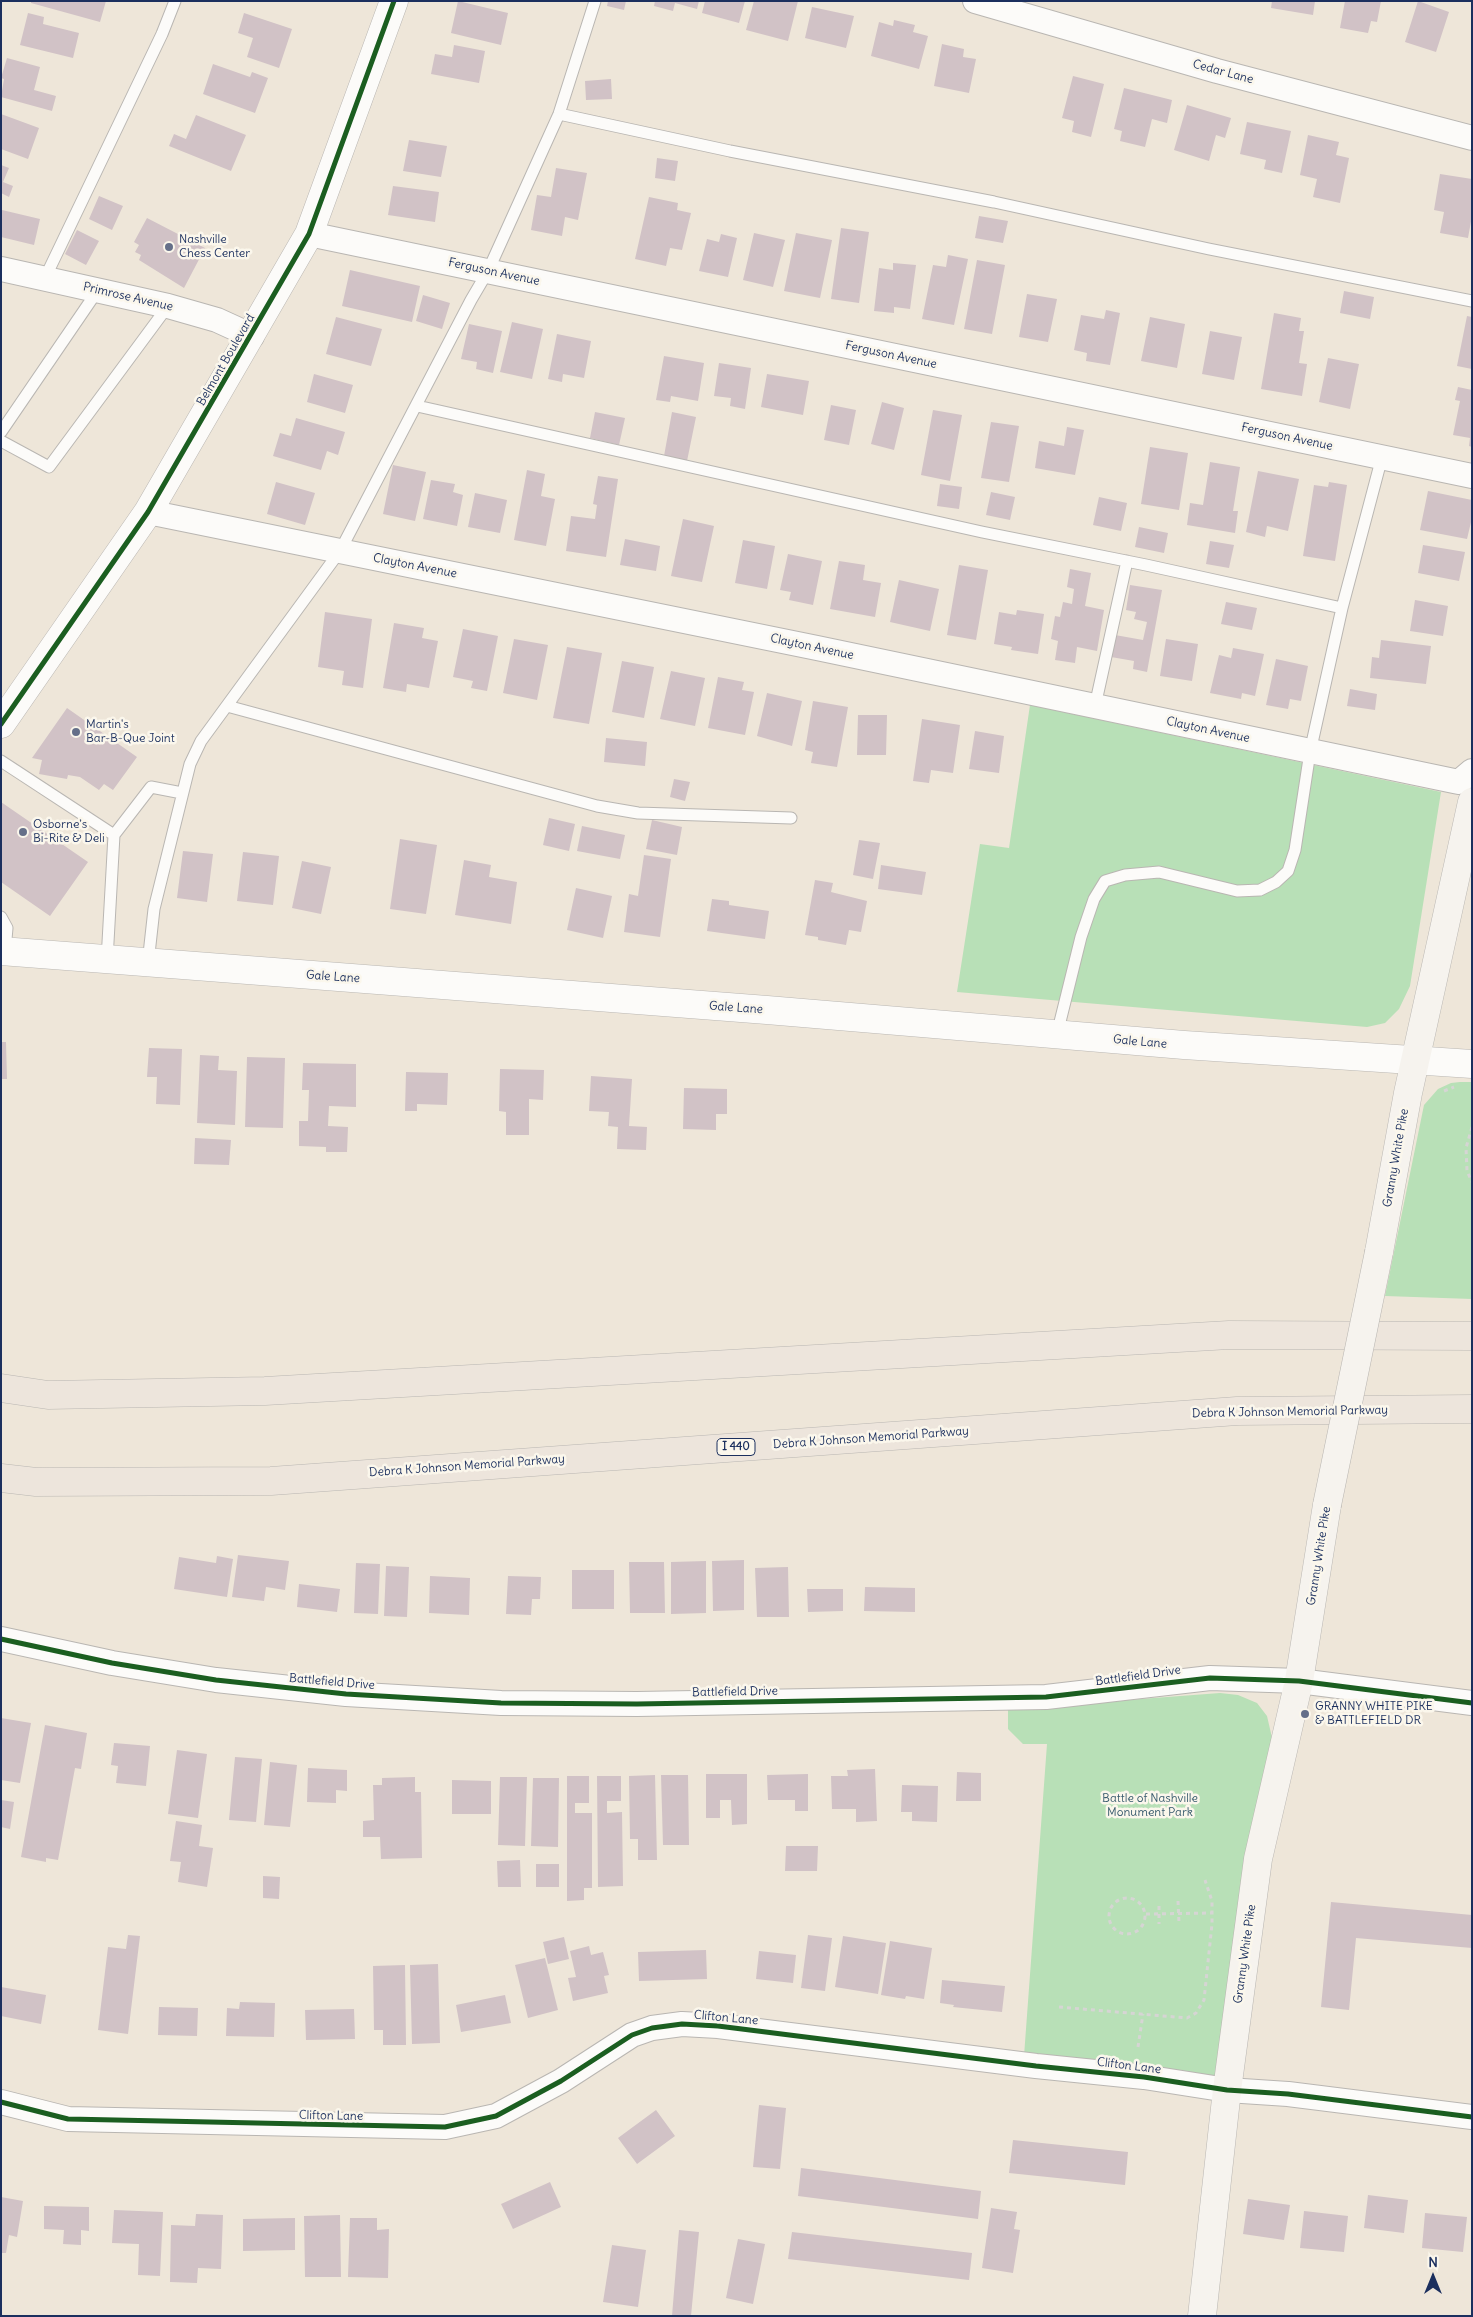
<!DOCTYPE html>
<html>
<head>
<meta charset="utf-8">
<style>
	body { margin:0 }
	#map { position:relative; width:1473px; height:2317px; overflow:hidden; background:#eee6d9; font-family:Delius,sans-serif }
	canvas { display:block }
	.frame { position:absolute; inset:0; border:2px solid #1b2f5e; pointer-events:none }
	.north { position:absolute; left:1408px; top:2252px; width:50px; height:50px; -webkit-text-stroke:4px #fbf7ec; paint-order:stroke; rotate:0deg; font-size:14px; font-weight:700; line-height:20px; text-align:center; color:#1b2f5e }
	.north::after { content:''; display:block; margin:auto; width:18px; height:22px; background:#1b2f5e; clip-path:polygon(50% 0,100% 100%,50% 72%,0 100%) }
</style>
</head>
<body>
<div id="map">
<canvas width="1473" height="2317"></canvas>
<div class="frame"></div>
<div class="north">N</div>
</div>
<script>
const context = document.querySelector('canvas').getContext('2d');
context.lineJoin = 'round';
function paint(path, color) {
  context.fillStyle = color;
  context.fill(path, 'evenodd');
}
function poly(rows) {
  const path = new Path2D();
  for (const r of rows) {
    if (r.length === 3) {
      path.moveTo(r[0] + r[2], r[1]);
      path.arc(r[0], r[1], r[2], 0, 2 * Math.PI);
      continue;
    }
    path.moveTo(r[0], r[1]);
    for (let i = 2; i < r.length; i += 2) path.lineTo(r[i], r[i + 1]);
  }
  return path;
}
function trace(path, color, width, dash) {
  context.strokeStyle = color;
  context.lineWidth = width;
  context.lineCap = dash ? 'butt' : 'round';
  context.setLineDash(dash || []);
  context.stroke(path);
}
function drawText(font, color, halo, rows, align = 'center') {
  context.font = font + ' Delius,sans-serif';
  context.lineWidth = 5;
  context.setLineDash([]);
  context.textBaseline = 'middle';
  context.strokeStyle = halo;
  context.fillStyle = color;
  for (const [text, x, y, turn = 0] of rows) {
    context.save();
    context.translate(x, y);
    context.rotate((+turn || 0) * Math.PI / 180);
    context.textAlign = isNaN(turn) ? turn : align;
    if (halo) context.strokeText(text, 0, 0);
    context.fillText(text, 0, 0);
    context.restore();
  }
}
paint(poly([
	[1030,705,1441,792,1410,986,1399,1009,1385,1023,1367,1027,957,992,980,844,1009,848],
	[1460,1082,1472,1082,1472,1299,1385,1296,1424,1105,1438,1089,1451,1083],
	[1220,1693,1238,1695,1257,1703,1267,1716,1273,1742,1220,2080,1024,2056,1047,1744,1023,1744,1008,1729,1008,1709]
]), '#b8e0b7');
paint(poly([
	[31,1,106,1,100,22,31,3],
	[458,1,508,13,501,45,451,33],
	[608,1,626,1,624,10,607,6],
	[655,1,699,1,697,9,675,3,673,11,654,6],
	[705,1,745,1,739,23,702,13],
	[754,1,798,1,788,41,746,30],
	[1272,1,1315,1,1313,15,1271,8],
	[1345,1,1381,1,1377,22,1371,21,1368,33,1340,28],
	[1418,1,1449,12,1436,52,1405,42],
	[812,7,854,16,846,48,805,38],
	[28,13,44,17,43,24,79,33,73,58,20,45],
	[244,13,292,29,279,68,247,57,253,38,238,33],
	[894,20,915,25,913,32,928,36,919,69,871,56,879,22,893,26],
	[942,44,964,49,963,57,976,59,969,93,934,86],
	[454,45,485,51,479,83,431,74,435,54,452,57],
	[7,58,40,67,34,90,56,96,52,111,1,97,4,79,1,78],
	[213,64,250,77,252,72,268,78,255,113,203,94],
	[1073,76,1104,84,1091,137,1072,132,1074,121,1062,118],
	[611,79,612,99,586,100,585,81],
	[1124,88,1172,100,1167,123,1152,119,1145,147,1120,141,1122,131,1114,129],
	[1187,105,1231,118,1225,138,1216,135,1209,161,1174,150],
	[1,114,39,128,28,159,1,149],
	[196,115,246,135,231,171,169,146,174,134,186,139],
	[1247,122,1291,131,1282,173,1264,169,1266,160,1240,154],
	[1308,135,1339,142,1336,155,1349,158,1340,203,1313,197,1317,179,1300,175],
	[409,140,447,146,441,177,403,171],
	[657,158,678,161,675,181,655,178],
	[1,165,9,168,3,182,13,186,9,197,1,193],
	[556,168,587,173,578,220,565,217,562,236,531,230,537,195,551,197],
	[1440,174,1472,179,1472,216,1468,238,1440,233,1444,212,1434,210],
	[393,186,439,192,435,222,388,215],
	[99,196,123,206,112,230,89,219],
	[649,197,678,203,677,210,691,213,682,250,670,248,666,266,635,259],
	[2,210,40,219,34,245,1,237],
	[979,216,1008,221,1003,243,975,238],
	[147,218,205,248,184,288,139,260,141,255,135,252,139,245,134,242],
	[841,228,869,232,859,303,831,299],
	[77,230,99,241,86,265,65,254],
	[754,233,785,240,773,287,743,280],
	[796,233,832,240,820,298,784,291],
	[721,234,737,238,728,277,699,271,707,239,719,242],
	[948,255,968,259,954,325,922,319,933,265,946,267],
	[977,260,1005,265,992,334,964,329],
	[893,263,916,265,910,309,894,307,894,313,874,311,879,268,893,270],
	[350,270,420,286,412,322,342,306],
	[1344,291,1374,297,1370,319,1340,313],
	[1027,294,1057,299,1048,342,1019,337],
	[423,295,450,303,442,329,416,321],
	[1106,310,1120,313,1110,365,1086,361,1087,353,1074,350,1081,315,1104,319],
	[1274,313,1301,318,1299,331,1304,331,1299,363,1307,364,1302,396,1261,389],
	[1467,316,1472,317,1472,369,1457,366],
	[336,317,382,329,371,366,326,354],
	[1150,317,1185,324,1177,368,1141,361],
	[512,322,543,329,532,379,500,372],
	[469,324,502,331,493,373,476,369,477,362,461,359],
	[1210,331,1242,337,1234,380,1202,374],
	[557,334,591,341,584,378,563,374,562,382,548,379],
	[664,356,704,363,698,401,671,396,670,402,656,400],
	[1328,358,1359,364,1350,409,1319,402],
	[719,363,751,368,745,409,730,406,731,398,714,396],
	[314,374,353,385,345,413,307,402],
	[767,374,809,381,803,415,761,407],
	[1458,387,1472,390,1472,447,1469,446,1470,438,1453,435,1460,401,1455,400],
	[882,402,904,408,894,450,871,444],
	[831,405,856,410,849,445,824,440],
	[933,410,962,415,950,481,921,475],
	[595,412,625,418,619,445,590,438],
	[672,412,696,417,687,461,664,456],
	[296,418,345,432,338,455,327,451,321,470,273,456,280,433,291,436],
	[991,422,1019,426,1009,482,981,478],
	[1067,427,1084,430,1075,475,1035,468,1039,441,1064,446],
	[1150,447,1188,453,1179,510,1141,504],
	[1210,462,1240,467,1233,511,1238,511,1235,533,1187,525,1190,503,1203,505],
	[393,465,426,472,415,521,383,514],
	[527,470,545,474,541,496,555,499,546,546,514,540],
	[1258,471,1299,479,1288,531,1267,526,1265,537,1246,532],
	[598,476,618,479,606,557,566,551,571,516,595,519,597,505,593,504],
	[431,480,455,484,453,492,463,495,457,526,423,519],
	[276,482,315,493,305,525,267,514],
	[1329,482,1347,485,1335,561,1303,556,1314,485,1328,487],
	[940,484,962,487,959,509,937,506],
	[1428,491,1472,500,1472,518,1467,539,1420,530],
	[991,492,1015,497,1010,520,986,515],
	[475,493,507,500,500,533,468,527],
	[1099,497,1127,503,1121,531,1093,525],
	[683,519,714,526,702,582,671,576],
	[1139,527,1168,533,1164,553,1135,547],
	[625,539,660,546,656,571,620,565],
	[743,540,775,546,767,589,735,583],
	[1210,541,1234,545,1229,568,1206,564],
	[1423,545,1465,552,1459,581,1418,573],
	[788,554,822,561,813,605,789,600,791,592,780,590],
	[839,561,865,565,863,580,881,583,875,617,830,609],
	[959,565,988,570,976,640,947,635],
	[1070,569,1091,573,1085,606,1104,610,1097,651,1077,647,1075,663,1055,660,1058,641,1051,639,1055,616,1060,617,1063,602,1072,604,1074,589,1067,587],
	[899,580,939,589,930,631,890,622],
	[1130,585,1162,590,1147,672,1133,669,1134,661,1111,657,1115,635,1143,640,1147,622,1134,619,1136,612,1126,610],
	[1415,600,1448,606,1443,636,1410,631],
	[1226,602,1257,608,1252,630,1221,624],
	[1017,610,1044,614,1038,654,1011,650,1012,647,994,644,999,612,1016,615],
	[325,612,372,619,363,688,342,685,344,671,318,667],
	[394,623,424,628,422,638,438,641,429,688,407,684,406,692,383,688],
	[463,629,498,636,487,691,471,688,473,681,453,677],
	[514,639,548,645,537,700,503,693],
	[1166,639,1198,644,1192,681,1160,676],
	[1381,640,1431,646,1426,684,1370,678,1372,657,1379,658],
	[567,647,602,653,589,724,553,718],
	[1233,648,1264,654,1255,696,1242,693,1241,699,1210,693,1219,655,1231,658],
	[1276,659,1308,666,1301,701,1290,699,1288,709,1266,705],
	[622,661,654,667,644,718,612,712],
	[671,671,705,678,695,726,660,719],
	[718,677,744,682,742,690,754,692,745,735,708,728],
	[1350,689,1377,694,1375,710,1347,706],
	[767,693,802,701,792,746,757,736],
	[813,701,848,707,837,767,811,763,813,752,805,750],
	[67,708,137,757,113,790,104,784,99,790,80,777,68,775,67,779,39,774,42,760,32,758],
	[858,715,887,715,886,755,857,755],
	[922,719,960,725,953,773,931,770,929,783,913,781],
	[975,731,1004,736,999,773,969,769],
	[606,738,647,742,645,766,604,762],
	[674,779,690,782,685,801,670,797],
	[1,802,88,862,50,916,1,882],
	[549,818,575,824,569,851,543,845],
	[652,820,682,827,677,855,646,849],
	[582,826,625,835,620,859,577,851],
	[400,839,437,845,426,914,390,909],
	[859,840,880,843,873,879,853,875],
	[183,851,213,854,207,902,177,898],
	[243,852,279,856,273,905,237,901],
	[644,855,671,859,660,937,624,932,629,894,638,896],
	[464,860,491,865,489,877,517,882,511,924,455,915],
	[302,861,331,867,321,914,292,908],
	[881,865,926,872,922,895,878,889],
	[815,880,833,883,831,892,867,901,861,932,849,930,846,945,818,940,818,937,805,935],
	[576,888,612,896,603,938,567,930],
	[712,899,729,901,729,905,769,911,765,939,707,931],
	[1,1042,6,1042,7,1079,1,1079],
	[149,1048,182,1049,180,1105,156,1104,157,1077,147,1077],
	[200,1055,219,1056,218,1070,237,1071,235,1125,197,1123],
	[247,1057,285,1058,283,1128,245,1127],
	[303,1063,356,1064,356,1107,329,1106,328,1126,348,1127,347,1152,326,1152,326,1147,299,1146,299,1121,308,1121,309,1090,302,1090],
	[500,1069,544,1070,543,1100,529,1099,529,1135,506,1135,506,1112,499,1111],
	[406,1072,448,1073,447,1105,417,1104,417,1111,405,1111],
	[591,1076,632,1079,629,1126,647,1127,646,1150,617,1149,618,1127,608,1126,609,1112,589,1111],
	[684,1088,727,1089,727,1114,716,1114,716,1130,683,1129],
	[195,1138,231,1140,229,1165,194,1164],
	[238,1555,289,1561,285,1590,266,1587,264,1601,232,1597],
	[217,1556,233,1559,227,1597,174,1589,179,1557,216,1563],
	[744,1560,744,1610,713,1611,712,1561],
	[706,1561,706,1613,671,1614,671,1562],
	[629,1562,664,1562,665,1613,630,1613],
	[356,1563,380,1564,378,1614,354,1613],
	[386,1566,409,1567,407,1617,384,1616],
	[788,1567,789,1617,757,1617,755,1568],
	[572,1570,614,1570,614,1609,572,1609],
	[430,1576,470,1578,469,1615,429,1613],
	[508,1576,541,1577,540,1599,532,1599,531,1615,506,1614],
	[299,1584,340,1589,337,1612,297,1607],
	[865,1587,915,1588,915,1612,864,1611],
	[807,1589,843,1589,843,1611,808,1612],
	[1,1718,31,1723,20,1783,1,1780],
	[45,1725,87,1733,81,1769,75,1768,58,1860,46,1858,46,1862,21,1857],
	[114,1743,150,1746,146,1786,116,1783,118,1766,111,1765],
	[177,1750,207,1754,198,1818,168,1814],
	[235,1757,262,1759,256,1822,229,1820],
	[270,1762,297,1765,290,1827,264,1825],
	[308,1768,347,1770,347,1791,336,1790,336,1803,307,1802],
	[875,1769,877,1821,856,1822,856,1809,832,1809,831,1776,848,1776,847,1770],
	[957,1772,981,1773,981,1801,956,1801],
	[706,1774,747,1774,747,1824,732,1825,731,1800,720,1800,720,1818,706,1818],
	[808,1774,808,1811,795,1811,795,1800,768,1800,767,1775],
	[655,1775,657,1860,638,1860,638,1839,630,1839,629,1776],
	[661,1775,688,1775,689,1845,663,1845],
	[567,1776,589,1776,589,1803,575,1803,575,1813,592,1813,592,1888,584,1888,584,1900,567,1901],
	[597,1776,621,1776,621,1801,607,1801,607,1813,622,1812,623,1886,598,1887],
	[415,1777,415,1792,421,1792,422,1858,381,1859,380,1837,363,1837,363,1821,374,1820,373,1785,382,1785,382,1778],
	[500,1777,527,1777,525,1846,498,1845],
	[533,1778,559,1778,558,1847,531,1846],
	[452,1780,491,1781,491,1814,452,1814],
	[902,1785,938,1786,937,1822,912,1821,912,1812,901,1812],
	[1,1800,14,1802,10,1829,1,1827],
	[176,1821,202,1825,199,1846,213,1848,207,1887,178,1882,181,1862,170,1861],
	[786,1846,818,1846,817,1871,785,1871],
	[520,1860,521,1887,498,1887,497,1861],
	[536,1864,559,1864,559,1887,536,1887],
	[263,1876,280,1877,279,1899,263,1898],
	[1331,1902,1472,1915,1472,1948,1356,1938,1349,2010,1321,2007],
	[128,1935,140,1936,128,2034,98,2030,108,1947,126,1949],
	[808,1935,832,1938,825,1991,801,1988],
	[843,1936,886,1943,878,1994,835,1987],
	[564,1937,569,1959,548,1964,543,1942],
	[890,1941,932,1948,924,1999,906,1996,905,1999,881,1995],
	[589,1946,591,1955,603,1952,609,1975,604,1976,608,1993,573,2001,568,1978,576,1977,570,1951],
	[706,1950,707,1979,639,1981,638,1952],
	[759,1951,796,1955,793,1983,756,1979],
	[545,1958,558,2010,528,2018,515,1965],
	[438,1964,440,2043,412,2044,410,1965],
	[405,1965,406,2045,383,2045,383,2030,374,2030,373,1966],
	[942,1980,1005,1986,1002,2012,953,2007,954,2005,940,2003],
	[1,1987,46,1995,41,2024,1,2016],
	[505,1995,511,2023,461,2032,456,2005],
	[240,2002,275,2003,274,2037,226,2036,227,2008,239,2009],
	[159,2007,198,2008,197,2036,158,2035],
	[354,2009,355,2039,306,2040,305,2010],
	[759,2105,786,2108,780,2169,753,2167],
	[656,2110,675,2136,637,2164,618,2138],
	[1013,2140,1128,2152,1125,2185,1009,2173],
	[801,2168,981,2191,978,2219,798,2196],
	[550,2182,561,2207,513,2229,501,2204],
	[1368,2195,1408,2200,1404,2233,1364,2228],
	[1,2197,23,2201,17,2237,9,2235,6,2253,1,2253],
	[1248,2199,1290,2205,1284,2240,1243,2234],
	[44,2206,89,2207,89,2231,81,2230,81,2245,63,2244,64,2230,44,2229],
	[991,2208,1017,2212,1014,2229,1020,2230,1013,2273,982,2268],
	[114,2210,163,2212,160,2276,138,2275,139,2244,112,2243],
	[1304,2211,1348,2216,1344,2252,1300,2248],
	[1425,2213,1467,2217,1463,2252,1422,2248],
	[196,2214,223,2215,221,2269,198,2268,197,2283,170,2282,171,2225,195,2226],
	[340,2215,341,2277,305,2277,304,2216],
	[295,2218,295,2250,243,2251,243,2219],
	[350,2218,377,2218,377,2230,389,2229,388,2278,348,2277],
	[679,2230,699,2232,691,2316,672,2316],
	[792,2232,972,2253,969,2280,788,2259],
	[738,2239,765,2244,753,2304,726,2298],
	[612,2245,646,2250,638,2307,603,2302]
]), '#d1c2c6');
const service = poly([
	[559,114,730,151,994,202,1209,249,1472,301],
	[45,278,162,34,175,1],
	[417,406,982,532,1146,565,1342,608],
	[1,432,98,290],
	[1,441,49,467,168,306],
	[227,706,597,806,638,813,791,818],
	[1095,706,1127,561],
	[1,761,114,835],
	[1,917,7,928,5,951],
	[107,960,114,835,151,787,182,793],
	[148,963,154,909,190,764,201,741,340,551,471,300,488,271,559,114,595,1],
	[1057,1034,1081,937,1094,899,1105,881,1125,875,1159,872,1237,891,1260,890,1276,882,1288,871,1295,850,1310,752,1342,608,1382,457]
]);
const minor = poly([
	[975,1,1217,71,1472,138],
	[309,234,1472,476],
	[1,269,168,306,217,320,252,336],
	[148,512,817,648,1454,781,1459,782,1472,771],
	[1,1639,112,1663,216,1680,346,1694,501,1703,637,1704,1046,1697,1210,1678,1299,1681,1472,1703],
	[1,2102,68,2119,445,2127,496,2116,561,2081,632,2035,652,2028,682,2024,718,2026,1036,2066,1144,2077,1227,2090,1288,2094,1472,2117]
]);
const tertiary = poly([
	[1,724,148,512,309,234,394,1],
	[1,951,767,1010,1184,1045,1472,1064]
]);
const secondary = poly([
	[1379,1252,1408,1093,1472,802],
	[1202,2316,1227,2090,1258,1859,1299,1681,1327,1505]
]);
const motorway = poly([
	[1,1388,48,1395,265,1391,1229,1335,1472,1336],
	[1,1478,36,1482,271,1481,1237,1411,1472,1409]
]);
trace(service, '#b9b6b2', 13);
trace(minor, '#b9b6b2', 26);
trace(tertiary, '#b9b6b2', 29);
trace(secondary, '#b9b6b2', 29);
trace(motorway, '#b9b6b2', 29);
trace(poly([
	[1444,1091,1454,1087],
	[1472,1127,1466,1148,1467,1171,1472,1182],
	[1127,1916,18],
	[1178,1901,1179,1923],
	[1159,1906,1159,1924],
	[1146,1914,1213,1913],
	[1059,2007,1187,2018,1196,2013,1204,2000,1212,1924,1212,1901,1205,1880],
	[1138,2047,1143,2014]
]), '#d6d5d4', 3, [4, 4]);
trace(service, '#fcfbf9', 11);
trace(minor, '#fcfbf9', 24);
trace(tertiary, '#fcfbf9', 28);
trace(secondary, '#f6f3ee', 28);
trace(motorway, '#ede5dc', 28);
const secondaryBridge = poly([
	[1327,1505,1379,1252]
]);
trace(secondaryBridge, '#b9b6b2', 29, []);
trace(secondaryBridge, '#f6f3ee', 28);
trace(poly([
	[1,724,148,512,309,234,394,1],
	[1,1639,112,1663,216,1680,346,1694,501,1703,637,1704,1046,1697,1210,1678,1299,1681,1472,1703],
	[1,2102,68,2119,445,2127,496,2116,561,2081,632,2035,652,2028,682,2024,718,2026,1036,2066,1144,2077,1227,2090,1288,2094,1472,2117]
]), '#1b5e20', 5);
for (const [x, y, r, color] of [
	[169,247,5,"#656f89"],
	[76,732,5,"#656f89"],
	[23,832,5,"#656f89"],
	[1305,1714,5,"#656f89"]
]) {
  const dot = new Path2D();
  dot.arc(x, y, r, 0, 2 * Math.PI);
  context.fillStyle = color;
  context.fill(dot);
  trace(dot, '#fbf7ec', 2);
}
for (const [x, y, w] of [
	[736,1447,38]
]) {
  const box = new Path2D();
  box.roundRect(x - w / 2, y - 8.5, w, 17, 4);
  context.fillStyle = '#fbf7ec';
  context.fill(box);
  trace(box, '#1b2f5e', 1);
}
drawText('bold 11px', '#1b2f5e', null, [
	["I 440",736,1447]
]);
drawText('12px', '#1b2f5e', '#fbf7ec', [
	["Cedar Lane",1223,72,15],
	["Ferguson Avenue",494,272,12],
	["Primrose Avenue",128,297,13],
	["Ferguson Avenue",891,355,12],
	["Belmont Boulevard",226,360,-60],
	["Ferguson Avenue",1287,437,12],
	["Clayton Avenue",415,566,11],
	["Clayton Avenue",812,647,12],
	["Clayton Avenue",1208,730,12],
	["Gale Lane",333,977,4],
	["Gale Lane",736,1008,4],
	["Gale Lane",1140,1042,5],
	["Granny White Pike",1396,1158,-80],
	["Debra K Johnson Memorial Parkway",1290,1412,-1],
	["Debra K Johnson Memorial Parkway",871,1438,-4],
	["Debra K Johnson Memorial Parkway",467,1466,-4],
	["Granny White Pike",1319,1556,-81],
	["Battlefield Drive",1138,1676,-8],
	["Battlefield Drive",332,1682,5],
	["Battlefield Drive",735,1692,-1],
	["Granny White Pike",1245,1954,-82],
	["Clifton Lane",726,2018,5],
	["Clifton Lane",1129,2066,7],
	["Clifton Lane",331,2116,1]
]);
drawText('12px', '#1b2f5e', '#fbf7ec', [
	["Nashville",179,240],
	["Chess Center",179,254],
	["Martin's",86,725],
	["Bar-B-Que Joint",86,739],
	["Osborne's",33,825],
	["Bi-Rite & Deli",33,839],
	["GRANNY WHITE PIKE",1315,1707],
	["& BATTLEFIELD DR",1315,1721]
], 'left');
drawText('12px', '#375a6d', '#fbf7ec', [
	["Battle of Nashville",1150,1799],
	["Monument Park",1150,1813]
]);
</script>
</body>
</html>
